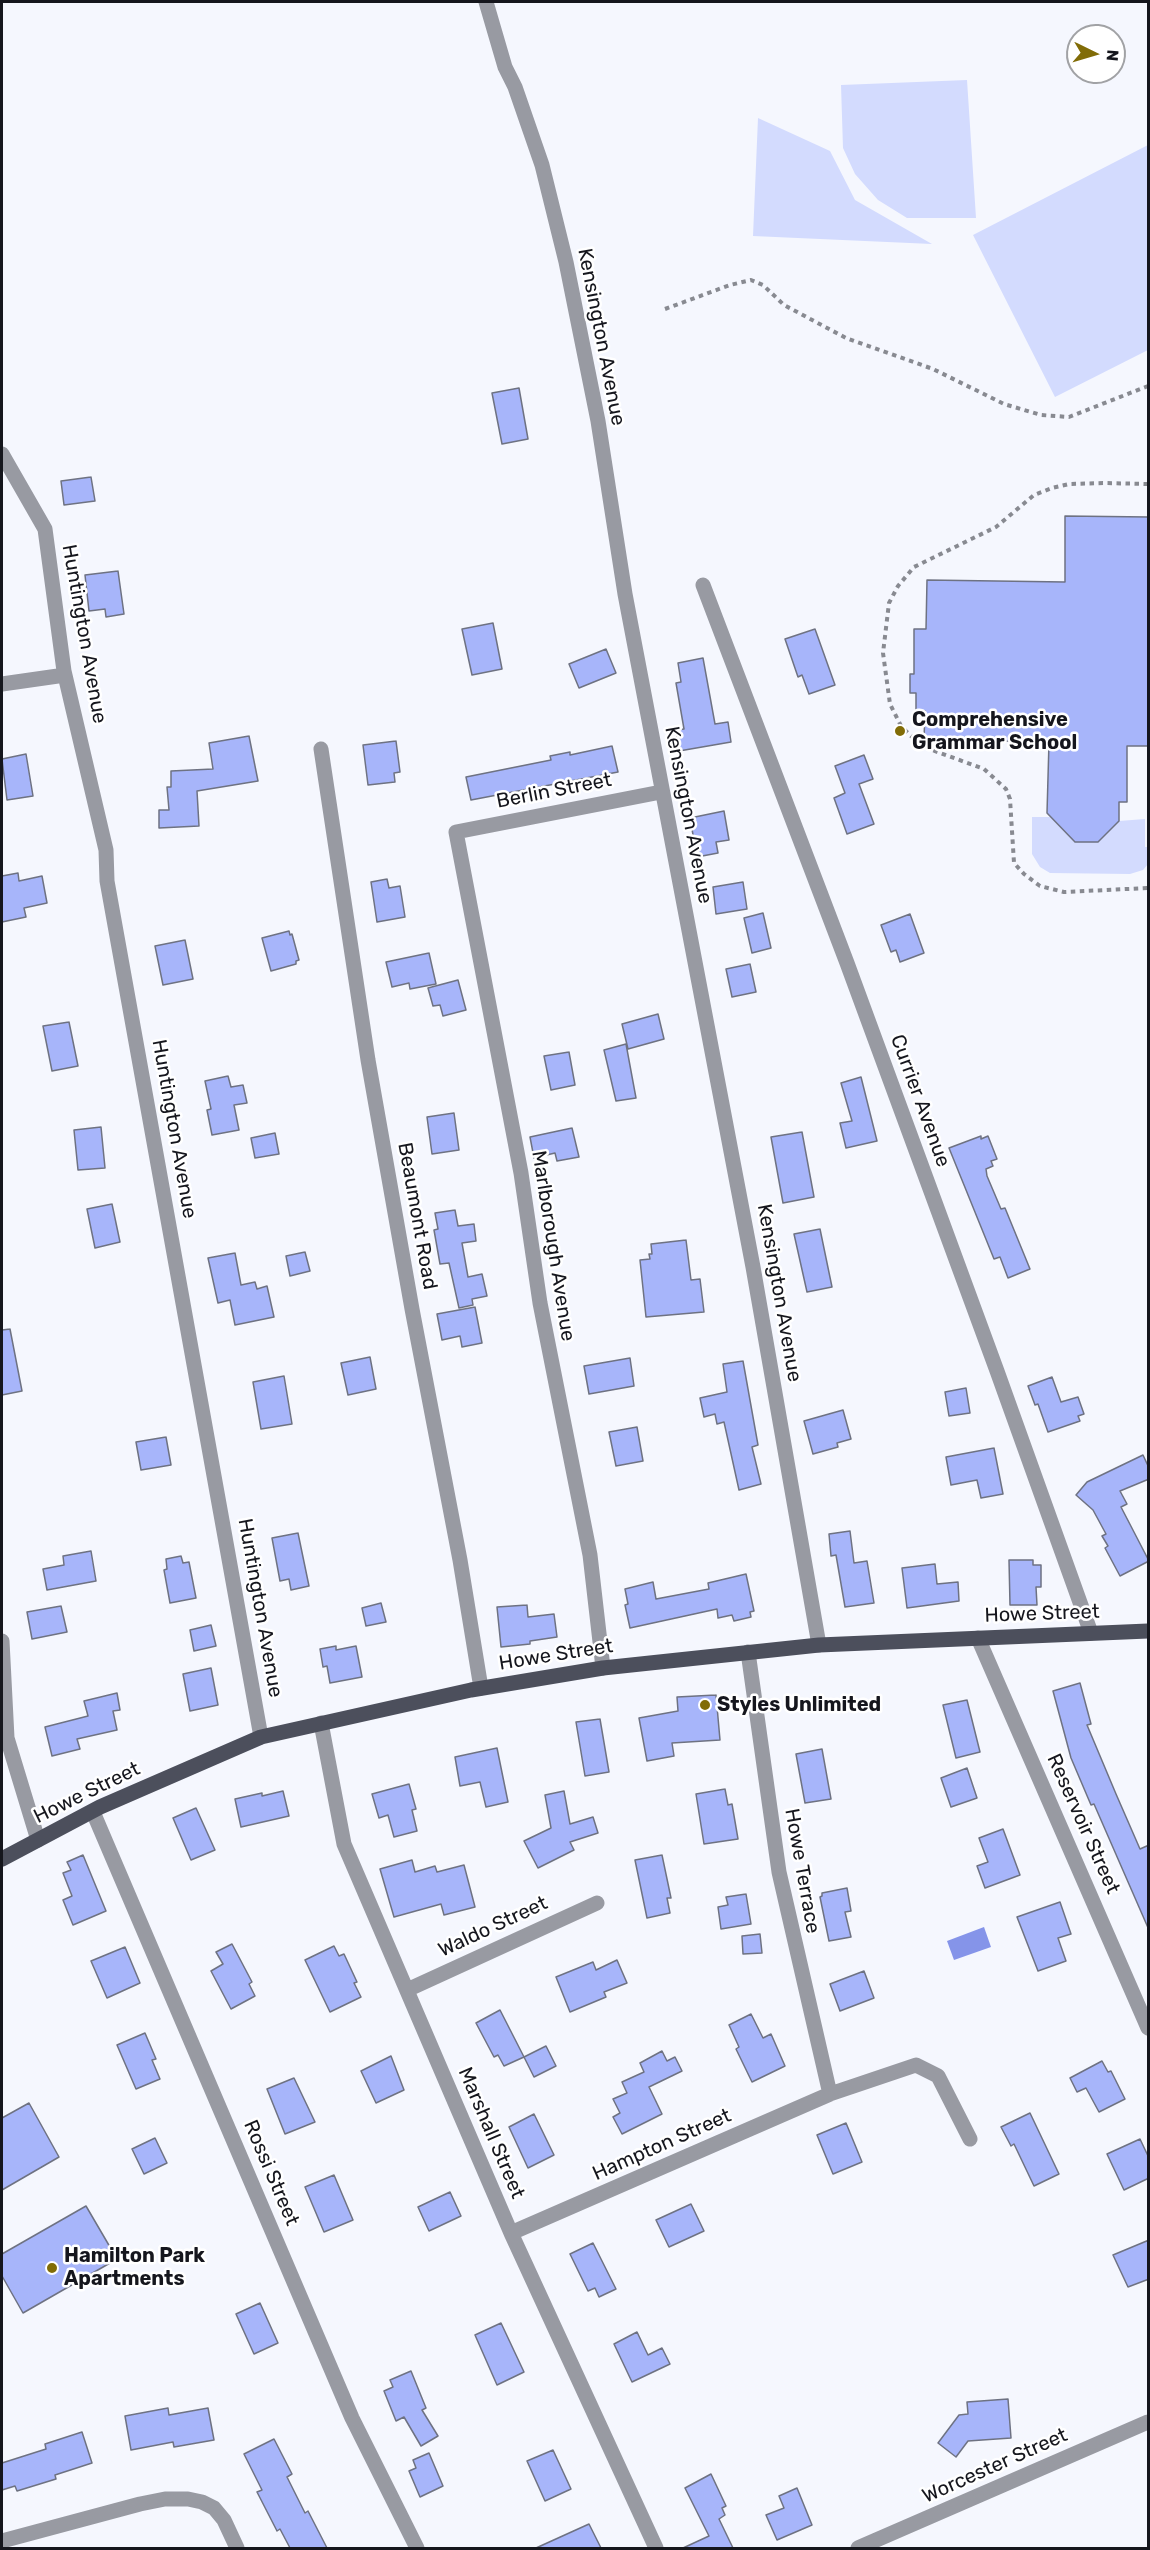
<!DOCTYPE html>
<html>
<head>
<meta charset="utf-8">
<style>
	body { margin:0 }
	#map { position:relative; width:1150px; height:2550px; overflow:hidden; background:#f5f7fe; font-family:Rubik,sans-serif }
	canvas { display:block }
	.frame { position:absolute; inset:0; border:3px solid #15161d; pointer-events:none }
	.north { position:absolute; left:1066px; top:24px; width:60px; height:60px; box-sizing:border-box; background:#fff; border:2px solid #a1a2a5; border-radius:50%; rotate:95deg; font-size:16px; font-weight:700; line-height:24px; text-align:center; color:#15161d }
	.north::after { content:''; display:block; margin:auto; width:21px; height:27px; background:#816c07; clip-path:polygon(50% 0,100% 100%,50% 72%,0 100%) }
</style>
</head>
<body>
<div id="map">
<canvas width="1150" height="2550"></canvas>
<div class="frame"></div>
<div class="north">N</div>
</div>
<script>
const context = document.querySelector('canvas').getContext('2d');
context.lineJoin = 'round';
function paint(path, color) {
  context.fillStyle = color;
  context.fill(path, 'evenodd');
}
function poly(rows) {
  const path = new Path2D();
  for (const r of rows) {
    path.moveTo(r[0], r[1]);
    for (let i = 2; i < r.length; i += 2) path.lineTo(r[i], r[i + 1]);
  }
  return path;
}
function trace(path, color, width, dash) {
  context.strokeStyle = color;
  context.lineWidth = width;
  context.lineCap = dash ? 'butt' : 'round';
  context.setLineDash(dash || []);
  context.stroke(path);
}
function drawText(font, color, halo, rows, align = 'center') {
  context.font = font + ' Rubik,sans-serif';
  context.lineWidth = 5;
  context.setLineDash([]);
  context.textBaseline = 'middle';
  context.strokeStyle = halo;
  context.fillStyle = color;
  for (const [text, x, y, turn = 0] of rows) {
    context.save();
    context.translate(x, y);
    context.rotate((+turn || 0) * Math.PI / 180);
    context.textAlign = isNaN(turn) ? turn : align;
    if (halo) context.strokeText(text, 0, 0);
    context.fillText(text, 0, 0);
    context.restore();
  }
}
paint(poly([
	[967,80,976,218,907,218,878,200,855,174,843,148,841,85],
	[758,118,830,151,855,200,932,244,753,236],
	[1148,145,1148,350,1055,397,973,235],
	[1032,817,1051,817,1075,842,1098,842,1119,821,1145,819,1145,847,1148,847,1148,864,1143,870,1130,874,1050,873,1040,867,1032,854]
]), '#d3dbfe');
paint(poly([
	[984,1927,991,1947,954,1960,947,1941]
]), '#8594e9');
const building = poly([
	[519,388,528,439,502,444,492,393,519,388],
	[91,477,95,501,64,505,61,481,91,477],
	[1065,516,1149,517,1149,746,1127,746,1127,802,1119,802,1119,821,1098,842,1075,842,1047,813,1049,742,924,739,925,711,916,710,916,693,910,693,910,674,914,674,914,629,926,629,927,580,1065,582,1065,516],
	[118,571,124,614,106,617,105,609,89,611,85,575,118,571],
	[493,623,502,669,472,675,462,629,493,623],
	[815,629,835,685,809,694,802,675,798,677,785,639,815,629],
	[606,649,616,673,579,688,569,664,606,649],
	[703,658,715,724,728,722,731,742,679,751,676,730,684,729,676,683,681,682,678,663,703,658],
	[249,736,258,781,197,791,199,826,159,828,159,810,169,810,167,787,171,787,171,771,213,769,209,743,249,736],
	[396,741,400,772,394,773,395,782,368,785,363,745,396,741],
	[612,746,618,772,471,800,466,777,551,760,550,756,570,752,570,755,612,746],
	[26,754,33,796,7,800,2,759,26,754],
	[864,755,873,779,859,784,874,824,847,834,834,798,845,793,835,766,864,755],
	[724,811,729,840,716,842,718,853,697,857,690,818,724,811],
	[18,873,19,881,42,876,47,903,24,908,26,917,2,922,2,876,18,873],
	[387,879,389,888,400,886,405,917,377,922,371,882,387,879],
	[743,882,747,909,716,914,713,887,743,882],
	[763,913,771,948,752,953,744,918,763,913],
	[910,914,924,953,900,962,896,950,891,952,881,925,910,914],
	[289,931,290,935,292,934,299,960,296,961,296,964,271,971,262,938,289,931],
	[185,940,193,979,163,985,155,946,185,940],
	[429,953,436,984,410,989,409,983,392,987,386,962,429,953],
	[750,964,756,992,732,997,726,969,750,964],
	[458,980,466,1010,443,1016,440,1005,433,1006,428,988,458,980],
	[658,1014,664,1039,628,1049,622,1024,658,1014],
	[69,1022,78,1066,52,1071,43,1026,69,1022],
	[626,1044,636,1098,616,1101,604,1050,626,1044],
	[569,1052,575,1085,551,1090,544,1056,569,1052],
	[228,1076,231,1087,243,1085,247,1103,234,1105,239,1130,212,1135,207,1110,211,1109,205,1081,228,1076],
	[861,1077,877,1141,846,1148,840,1123,852,1121,841,1083,861,1077],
	[454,1113,459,1150,432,1154,427,1117,454,1113],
	[101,1127,105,1168,78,1170,74,1130,101,1127],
	[572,1128,579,1157,557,1161,555,1153,534,1158,530,1137,572,1128],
	[802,1132,814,1197,783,1203,771,1137,802,1132],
	[275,1133,279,1154,255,1158,251,1138,275,1133],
	[981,1136,981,1139,988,1136,997,1159,991,1161,993,1166,986,1169,987,1176,1001,1209,1005,1208,1030,1269,1008,1278,1000,1257,994,1259,949,1148,981,1136],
	[112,1204,120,1242,95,1248,87,1209,112,1204],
	[455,1210,458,1226,474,1224,476,1241,462,1243,468,1277,482,1274,487,1296,472,1299,473,1305,459,1308,449,1263,440,1264,434,1230,438,1229,435,1213,455,1210],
	[820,1229,832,1287,807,1292,794,1234,820,1229],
	[686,1240,691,1280,700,1279,704,1312,646,1317,640,1260,650,1259,649,1254,652,1254,651,1244,686,1240],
	[305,1252,310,1271,290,1276,286,1256,305,1252],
	[235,1253,241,1285,255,1282,257,1289,267,1286,274,1317,235,1325,230,1300,218,1303,208,1258,235,1253],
	[475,1307,482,1343,462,1347,460,1336,442,1340,437,1314,475,1307],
	[10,1329,22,1391,2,1395,2,1330,10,1329],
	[370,1357,376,1389,348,1395,341,1363,370,1357],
	[630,1358,634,1386,589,1394,584,1366,630,1358],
	[743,1361,758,1445,752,1447,761,1484,739,1490,724,1422,717,1424,715,1414,704,1417,700,1398,727,1392,723,1364,743,1361],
	[284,1376,292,1424,261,1429,253,1382,284,1376],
	[1052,1377,1061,1402,1078,1397,1084,1414,1078,1416,1080,1421,1048,1432,1038,1404,1035,1405,1028,1386,1052,1377],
	[966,1388,970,1413,949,1416,945,1392,966,1388],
	[843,1410,851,1439,837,1443,838,1447,813,1454,804,1421,843,1410],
	[637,1427,643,1461,616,1466,609,1432,637,1427],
	[166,1437,171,1465,141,1470,136,1442,166,1437],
	[994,1448,1003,1494,981,1498,977,1480,951,1485,946,1457,994,1448],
	[1143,1455,1149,1468,1149,1479,1120,1491,1127,1504,1121,1507,1149,1561,1120,1576,1105,1548,1108,1546,1102,1536,1106,1534,1093,1510,1076,1495,1087,1482,1143,1455],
	[850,1531,854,1563,867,1561,874,1603,845,1607,836,1555,831,1556,829,1534,850,1531],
	[298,1533,309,1586,291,1590,289,1579,280,1581,272,1538,298,1533],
	[91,1551,96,1581,47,1590,43,1569,64,1565,63,1556,91,1551],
	[181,1556,183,1563,189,1562,196,1598,170,1603,164,1570,167,1569,166,1559,181,1556],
	[1009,1560,1033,1560,1033,1565,1041,1565,1041,1587,1036,1587,1037,1605,1010,1605,1009,1560],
	[935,1564,937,1584,958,1582,959,1601,907,1608,902,1568,935,1564],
	[746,1574,754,1611,750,1612,751,1617,734,1621,732,1615,718,1618,717,1609,630,1628,625,1605,628,1604,625,1589,653,1582,656,1599,709,1589,708,1583,746,1574],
	[381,1603,386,1622,366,1626,362,1608,381,1603],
	[527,1605,528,1617,554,1614,557,1637,530,1641,530,1644,501,1647,497,1607,527,1605],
	[61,1606,67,1632,32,1639,27,1612,61,1606],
	[211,1625,216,1646,194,1651,190,1630,211,1625],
	[336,1646,336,1650,356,1646,362,1677,330,1683,327,1666,323,1667,320,1649,336,1646],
	[211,1668,218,1705,190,1711,183,1674,211,1668],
	[1080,1683,1091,1724,1087,1725,1116,1794,1140,1849,1149,1845,1149,1930,1094,1804,1091,1805,1071,1758,1053,1691,1080,1683],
	[117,1693,120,1710,113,1711,117,1730,77,1739,80,1749,52,1756,45,1727,88,1716,84,1701,117,1693],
	[716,1695,720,1740,672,1743,674,1756,647,1761,639,1718,678,1711,677,1697,716,1695],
	[967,1700,980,1752,956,1758,943,1705,967,1700],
	[600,1719,609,1772,585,1776,576,1722,600,1719],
	[497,1748,508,1802,486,1807,480,1782,460,1786,455,1757,497,1748],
	[822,1749,831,1799,805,1803,796,1754,822,1749],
	[967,1768,977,1798,951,1807,941,1778,967,1768],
	[409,1784,416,1809,412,1810,417,1831,394,1837,388,1815,379,1818,372,1794,409,1784],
	[725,1789,728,1805,732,1804,738,1839,704,1844,696,1794,725,1789],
	[283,1791,289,1816,241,1827,235,1799,262,1793,262,1796,283,1791],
	[564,1791,570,1824,593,1817,598,1833,570,1842,574,1850,538,1868,524,1841,551,1828,545,1795,564,1791],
	[196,1808,215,1850,191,1860,173,1818,196,1808],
	[1003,1829,1020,1875,985,1888,977,1866,988,1862,979,1838,1003,1829],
	[83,1855,106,1911,73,1925,63,1900,72,1896,63,1873,71,1870,67,1862,83,1855],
	[662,1855,671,1898,667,1898,670,1913,647,1918,635,1860,662,1855],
	[412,1860,415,1872,435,1866,437,1872,464,1865,475,1907,444,1915,441,1904,394,1917,380,1869,412,1860],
	[847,1888,851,1911,845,1912,851,1937,829,1941,820,1897,822,1896,822,1893,847,1888],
	[746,1894,751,1924,721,1929,718,1907,728,1905,726,1897,746,1894],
	[1060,1902,1071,1934,1058,1938,1066,1961,1038,1971,1017,1917,1060,1902],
	[760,1934,762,1953,743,1954,742,1936,760,1934],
	[232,1944,252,1982,249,1984,255,1996,231,2009,211,1971,223,1964,216,1952,232,1944],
	[334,1946,339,1956,344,1954,357,1982,354,1983,361,1997,330,2012,305,1960,334,1946],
	[125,1947,140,1983,107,1998,91,1961,125,1947],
	[617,1960,627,1983,604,1992,606,1997,570,2012,556,1977,593,1962,596,1970,617,1960],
	[864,1971,874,1998,840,2011,830,1984,864,1971],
	[500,2010,524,2057,504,2066,498,2055,494,2057,476,2023,500,2010],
	[751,2014,763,2038,771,2034,785,2066,752,2082,736,2049,739,2047,729,2025,751,2014],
	[145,2033,156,2059,152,2060,160,2079,136,2089,117,2045,145,2033],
	[546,2046,556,2066,534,2077,524,2057,546,2046],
	[662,2051,667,2061,675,2057,682,2071,649,2087,662,2114,622,2134,613,2117,620,2113,613,2099,627,2093,622,2082,644,2072,640,2063,662,2051],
	[391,2056,404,2090,376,2103,361,2071,391,2056],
	[1102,2061,1108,2072,1111,2071,1125,2099,1099,2112,1086,2088,1077,2092,1070,2078,1102,2061],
	[294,2078,315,2122,285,2134,267,2089,294,2078],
	[29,2103,59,2157,2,2190,2,2118,29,2103],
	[1030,2113,1059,2174,1034,2186,1014,2144,1011,2146,1001,2127,1030,2113],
	[534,2114,554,2155,528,2168,509,2127,534,2114],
	[846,2123,862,2162,833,2174,817,2135,846,2123],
	[155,2138,167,2163,144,2174,132,2149,155,2138],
	[1140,2139,1149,2158,1149,2178,1124,2190,1107,2154,1140,2139],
	[334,2175,353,2220,324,2232,305,2187,334,2175],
	[450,2192,461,2216,429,2231,418,2207,450,2192],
	[691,2204,704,2231,669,2247,656,2220,691,2204],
	[86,2206,117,2259,23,2313,2,2276,2,2254,86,2206],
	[1149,2240,1149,2279,1128,2287,1113,2255,1149,2240],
	[593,2243,616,2289,599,2297,595,2288,588,2291,570,2254,593,2243],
	[260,2303,278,2343,254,2354,236,2314,260,2303],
	[501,2323,524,2372,497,2385,475,2335,501,2323],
	[637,2332,648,2355,662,2348,670,2364,632,2382,614,2344,637,2332],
	[411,2371,426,2408,422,2410,438,2436,421,2446,404,2417,396,2421,384,2391,393,2387,390,2380,411,2371],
	[1008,2399,1011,2438,968,2441,956,2457,938,2443,959,2415,968,2414,967,2402,1008,2399],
	[168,2408,169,2415,208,2408,214,2440,174,2447,173,2442,131,2450,125,2416,168,2408],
	[82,2432,92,2463,55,2475,56,2479,17,2491,15,2486,2,2490,2,2463,46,2449,45,2444,82,2432],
	[274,2439,292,2474,287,2477,305,2513,308,2511,327,2548,290,2548,280,2529,277,2531,257,2492,262,2490,244,2454,274,2439],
	[553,2450,571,2489,545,2501,527,2461,553,2450],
	[429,2453,443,2486,420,2497,409,2471,416,2468,413,2460,429,2453],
	[711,2474,726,2506,722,2508,725,2515,719,2519,733,2548,683,2548,709,2536,685,2488,711,2474],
	[797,2488,812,2525,777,2540,766,2515,784,2508,779,2496,797,2488],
	[589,2524,601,2548,536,2548,589,2524]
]);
paint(building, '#a7b5fa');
trace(building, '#6e7282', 1.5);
trace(poly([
	[665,309,730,285,751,280,763,285,784,305,846,338,933,369,1004,404,1041,415,1069,417,1148,386],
	[1148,484,1103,483,1069,484,1052,488,1034,495,996,527,914,567,898,586,889,603,883,653,890,704,901,726,911,736,932,750,984,769,1006,789,1010,799,1014,863,1024,874,1040,886,1064,892,1148,888]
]), '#888a91', 4, [4.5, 4.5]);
trace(poly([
	[486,2,505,67,515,87,542,165,566,262,598,421,625,594,753,1267,819,1645],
	[2,454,45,529,64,671,106,850,107,881,261,1737],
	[703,585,847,963,997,1371,1091,1633],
	[2,684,65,675],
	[321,749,368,1060,412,1309,460,1560,481,1688],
	[978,1638,1148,2028],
	[2,1641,7,1738,38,1840],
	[748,1652,779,1872,830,2094],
	[603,1668,590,1555,540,1303,521,1173,456,832,661,792],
	[321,1723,344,1844,511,2233,656,2548],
	[93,1812,352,2418,417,2548],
	[407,1990,597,1903],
	[511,2233,830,2094,916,2065,938,2076,970,2139],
	[2,2541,140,2504,165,2499,188,2499,202,2502,214,2508,224,2520,237,2548],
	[858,2548,1148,2422]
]), '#989aa2', 15);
trace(poly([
	[2,1859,100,1807,261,1737,471,1690,603,1668,819,1645,1148,1631]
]), '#4c4f5c', 15);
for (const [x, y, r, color] of [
	[900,731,6,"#816c07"],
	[705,1705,6,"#816c07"],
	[52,2268,6,"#816c07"]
]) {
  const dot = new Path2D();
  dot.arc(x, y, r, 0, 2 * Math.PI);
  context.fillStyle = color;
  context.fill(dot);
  trace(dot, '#fff', 2);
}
drawText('20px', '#15161d', '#fff', [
	["Kensington Avenue",601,337,79],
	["Huntington Avenue",84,634,80],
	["Berlin Street",554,791,-11],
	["Kensington Avenue",688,815,79],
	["Currier Avenue",920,1101,70],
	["Huntington Avenue",174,1129,80],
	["Beaumont Road",417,1216,80],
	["Marlborough Avenue",553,1246,81],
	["Kensington Avenue",779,1293,80],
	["Huntington Avenue",260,1608,80],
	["Howe Street",1042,1614,-2],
	["Howe Street",556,1655,-9],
	["Howe Street",87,1793,-26],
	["Reservoir Street",1083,1824,66],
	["Howe Terrace",802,1871,80],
	["Waldo Street",493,1927,-25],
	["Marshall Street",491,2133,67],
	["Hampton Street",662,2145,-24],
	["Rossi Street",271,2173,67],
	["Worcester Street",995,2466,-24]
]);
drawText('bold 20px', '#15161d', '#fff', [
	["Comprehensive",912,720],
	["Grammar School",912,743],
	["Styles Unlimited",717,1705],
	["Hamilton Park",64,2256],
	["Apartments",64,2279]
], 'left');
</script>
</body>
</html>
